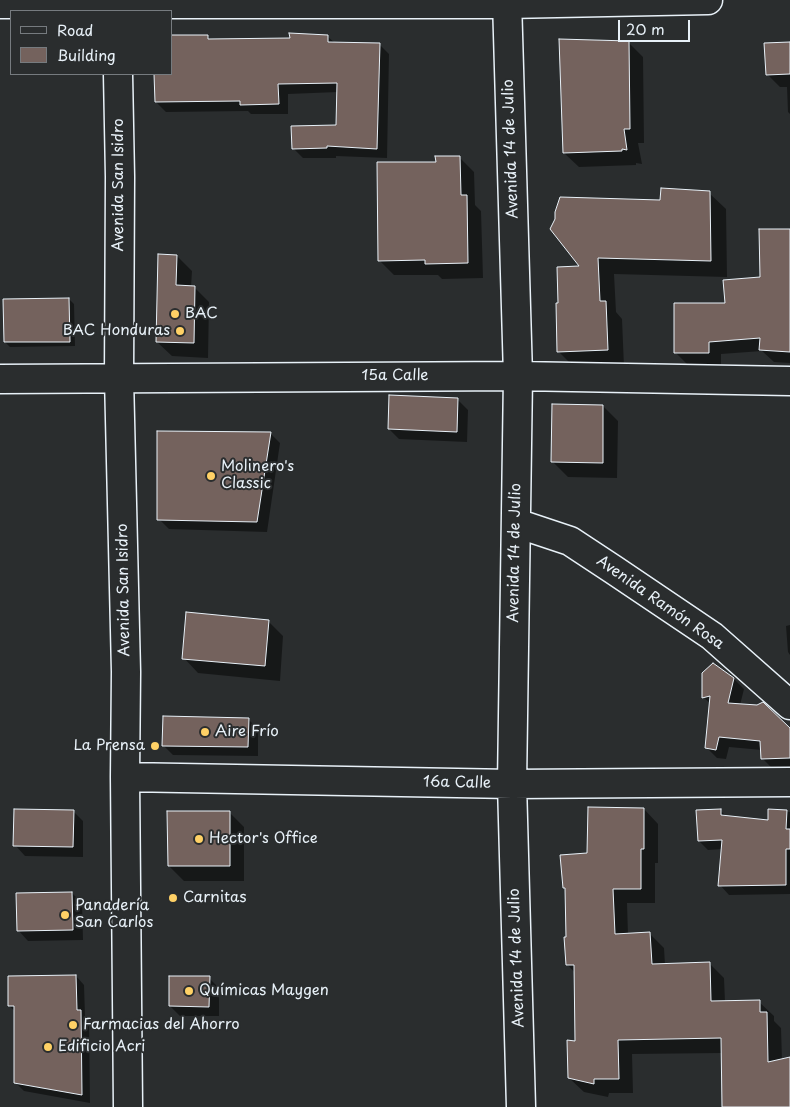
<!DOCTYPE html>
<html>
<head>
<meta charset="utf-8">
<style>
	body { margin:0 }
	#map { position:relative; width:790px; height:1107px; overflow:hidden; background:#2a2d2e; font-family:"Playpen Sans",sans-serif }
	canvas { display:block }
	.legend { position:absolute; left:10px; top:10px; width:162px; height:65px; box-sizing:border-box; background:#2a2d2e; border:1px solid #767b7f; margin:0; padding:6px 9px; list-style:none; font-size:15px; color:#e8f1f8 }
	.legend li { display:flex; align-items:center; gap:10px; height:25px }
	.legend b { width:25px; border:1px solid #767b7f }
	.scale { position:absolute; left:618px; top:20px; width:72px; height:22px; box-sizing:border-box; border:2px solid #e8f1f8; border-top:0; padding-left:6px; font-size:15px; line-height:18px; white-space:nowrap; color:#e8f1f8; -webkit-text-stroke:4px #2a2d2e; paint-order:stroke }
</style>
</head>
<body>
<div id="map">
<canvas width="790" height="1107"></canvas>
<ul class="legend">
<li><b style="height:6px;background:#2a2d2e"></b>Road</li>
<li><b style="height:14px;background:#74625d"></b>Building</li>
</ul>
<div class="scale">20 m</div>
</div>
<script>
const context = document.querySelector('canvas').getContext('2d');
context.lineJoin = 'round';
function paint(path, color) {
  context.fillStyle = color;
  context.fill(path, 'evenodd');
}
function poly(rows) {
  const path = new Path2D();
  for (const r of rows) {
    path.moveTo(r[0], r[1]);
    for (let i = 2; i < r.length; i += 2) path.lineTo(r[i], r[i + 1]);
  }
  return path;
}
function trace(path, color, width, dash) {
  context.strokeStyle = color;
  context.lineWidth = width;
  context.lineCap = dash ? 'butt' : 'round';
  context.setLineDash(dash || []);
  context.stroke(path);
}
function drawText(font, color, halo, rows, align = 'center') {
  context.font = font + ' "Playpen Sans",sans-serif';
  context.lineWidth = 4;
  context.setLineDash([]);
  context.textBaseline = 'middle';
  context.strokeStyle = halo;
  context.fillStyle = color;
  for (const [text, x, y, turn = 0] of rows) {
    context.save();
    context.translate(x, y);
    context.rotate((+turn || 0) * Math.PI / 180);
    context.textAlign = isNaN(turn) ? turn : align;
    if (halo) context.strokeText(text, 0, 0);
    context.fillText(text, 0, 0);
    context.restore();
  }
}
paint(poly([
	[208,36,211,40,291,39,327,36,335,43,379,44,389,54,387,158,336,156,336,158,303,158,293,148,337,127,338,92,288,94,288,114,251,114,248,111,166,112,156,102,156,74,171,74],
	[628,42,643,57,644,143,638,143,642,164,636,163,636,165,579,167,564,153],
	[790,43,790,114,788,112,787,87,780,87,767,74],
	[459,157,474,172,475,205,481,211,483,278,442,279,438,275,394,275,379,260,437,163],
	[709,193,726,209,727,277,614,274,616,312,622,319,624,367,575,368,559,352,559,304,581,267,661,201],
	[790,230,790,363,774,362,762,351,721,354,721,365,688,365,675,352,727,305,761,278],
	[177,256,192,271,191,287,194,287,209,302,208,358,172,356,157,342],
	[69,299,74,304,75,346,10,347,5,342],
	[458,400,468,410,467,442,399,439,389,429],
	[603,406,618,421,617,478,568,477,553,462],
	[270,433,280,443,267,532,169,529,159,519],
	[268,621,283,636,280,681,198,673,184,658],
	[790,625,790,655,788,652,786,626],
	[734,679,744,689,740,705,790,730,790,768,772,768,762,758,762,750,729,747,726,759,717,758,707,748,711,704,703,697],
	[248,719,258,729,258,756,173,755,163,745],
	[644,809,658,824,658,863,655,863,655,903,627,903,628,935,650,934,664,948,665,965,710,964,724,978,725,1002,759,1002,774,1016,774,1021,781,1028,782,1060,790,1058,790,1107,724,1107,722,1053,632,1054,633,1093,609,1093,608,1097,584,1092,569,1078,577,1042,575,973,567,964,566,890,564,888,588,854],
	[720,810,727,817,769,821,769,810,790,812,790,894,729,895,720,885,723,849,708,850,699,841],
	[73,811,83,821,83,857,25,856,15,845],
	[229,812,244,827,244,881,184,881,169,866],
	[72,893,82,903,83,940,28,941,18,930],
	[76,976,84,985,85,1016,89,1020,90,1103,24,1091,15,1082,16,1012,9,1006],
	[209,978,219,988,219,1016,180,1016,170,1006]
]), '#0007');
const building = poly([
	[289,33,328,35,328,42,380,43,377,149,327,146,327,148,292,149,291,126,336,125,337,83,278,84,279,104,240,105,240,101,155,102,154,74,171,74,171,35,208,35,208,39,290,38,289,33],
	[559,39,629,41,630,129,624,129,627,150,622,149,622,151,563,153,559,39],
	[790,42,790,74,766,75,764,43,790,42],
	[435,156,460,156,461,195,467,195,468,263,425,264,425,260,378,261,377,162,436,162,435,156],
	[661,188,710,191,711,261,598,258,600,301,606,301,608,350,557,352,556,303,558,303,557,267,579,266,550,229,555,219,555,212,560,197,660,200,661,188],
	[759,229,790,229,790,352,759,350,760,338,709,342,709,353,674,353,674,303,725,303,723,280,760,277,759,229],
	[158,254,177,255,176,285,195,286,194,343,156,342,158,254],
	[69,298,70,342,4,342,3,299,69,298],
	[389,395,458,398,457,432,388,429,389,395],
	[552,404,603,405,603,463,551,462,552,404],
	[157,431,271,432,257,522,157,520,157,431],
	[186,612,269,620,265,666,182,659,186,612],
	[713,663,734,678,728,703,757,705,763,702,790,728,790,758,761,759,760,741,719,737,716,750,705,748,710,696,702,698,702,673,713,663],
	[163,716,249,718,248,747,162,746,163,716],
	[588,807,644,808,644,849,641,849,641,889,613,889,615,934,650,932,652,964,710,962,711,1001,760,1000,760,1012,767,1012,768,1062,790,1057,790,1107,722,1107,721,1038,618,1040,619,1079,594,1079,594,1084,568,1078,567,1040,575,1041,574,965,566,965,564,937,566,937,565,888,563,888,560,855,587,853,588,807],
	[14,809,74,810,73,847,13,846,14,809],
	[721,809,721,815,768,820,768,809,787,810,786,829,790,829,790,849,786,849,786,885,718,886,722,840,698,841,696,810,721,809],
	[167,811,230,811,230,866,168,866,167,811],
	[72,892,73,930,17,931,16,893,72,892],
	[76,975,77,1010,81,1010,82,1095,14,1083,14,1006,8,1006,8,976,76,975],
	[169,976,210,976,209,1007,169,1006,169,976]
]);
paint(building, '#74625d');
trace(building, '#e8f1f8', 1);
const minor = poly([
	[507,0,518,376,512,784,521,1107],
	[0,4,507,4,708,0],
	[118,74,120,177,119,377,126,672,125,777,128,1107],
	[0,379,518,376,790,381],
	[516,523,570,541,614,570,712,636,790,705],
	[125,777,512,784,790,782]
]);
trace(minor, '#e8f1f8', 31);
trace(minor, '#2a2d2e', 28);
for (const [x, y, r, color] of [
	[175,314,5,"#ffd166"],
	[180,331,5,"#ffd166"],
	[211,476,5,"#ffd166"],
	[205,732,5,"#ffd166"],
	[155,746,5,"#ffd166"],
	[199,839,5,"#ffd166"],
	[173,898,5,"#ffd166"],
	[65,915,5,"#ffd166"],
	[189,991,5,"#ffd166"],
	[73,1025,5,"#ffd166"],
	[48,1047,5,"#ffd166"]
]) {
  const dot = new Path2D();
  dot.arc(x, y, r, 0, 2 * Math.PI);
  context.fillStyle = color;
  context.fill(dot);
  trace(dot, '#2a2d2e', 2);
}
drawText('15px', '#e8f1f8', '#2a2d2e', [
	["Avenida 14 de Julio",511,149,-92],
	["Avenida San Isidro",119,185,-90],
	["15a Calle",395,376],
	["Avenida 14 de Julio",515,553,-89],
	["Avenida San Isidro",124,590,-91],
	["Avenida Ramón Rosa",660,603,35],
	["16a Calle",457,783,1],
	["Avenida 14 de Julio",517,958,-92]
]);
drawText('15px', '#e8f1f8', '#2a2d2e', [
	["BAC",185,314],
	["BAC Honduras",170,331,"right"],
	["Molinero's",221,467],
	["Classic",221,484],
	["Aire Frío",215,732],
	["La Prensa",145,746,"right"],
	["Hector's Office",209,839],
	["Carnitas",183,898],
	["Panadería",75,906],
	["San Carlos",75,923],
	["Químicas Maygen",199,991],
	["Farmacias del Ahorro",83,1025],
	["Edificio Acri",58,1047]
], 'left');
</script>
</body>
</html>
